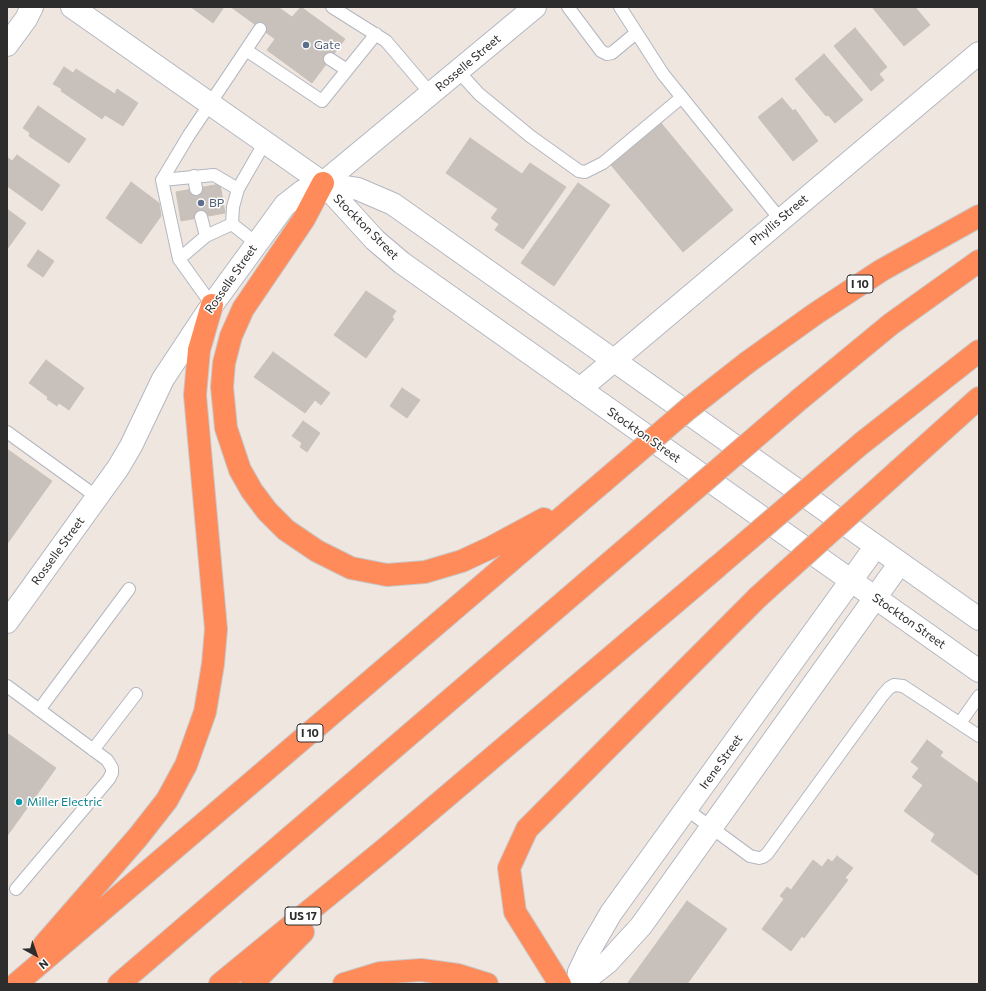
<!DOCTYPE html>
<html>
<head>
<meta charset="utf-8">
<style>
	body { margin:0 }
	#map { position:relative; width:986px; height:991px; overflow:hidden; background:#efe6df; font-family:Commissioner,sans-serif }
	canvas { display:block }
	.frame { position:absolute; inset:0; border:8px solid #2d2d2d; pointer-events:none }
	.north { position:absolute; left:16px; top:935px; width:40px; height:40px; -webkit-text-stroke:3px #fff; paint-order:stroke; rotate:140deg; font-size:11px; font-weight:700; line-height:16px; text-align:center; color:#2d2d2d }
	.north::after { content:''; display:block; margin:auto; width:14px; height:18px; background:#2d2d2d; clip-path:polygon(50% 0,100% 100%,50% 72%,0 100%) }
</style>
</head>
<body>
<div id="map">
<canvas width="986" height="991"></canvas>
<div class="frame"></div>
<div class="north">N</div>
</div>
<script>
const context = document.querySelector('canvas').getContext('2d');
context.lineJoin = 'round';
function paint(path, color) {
  context.fillStyle = color;
  context.fill(path, 'evenodd');
}
function poly(rows) {
  const path = new Path2D();
  for (const r of rows) {
    path.moveTo(r[0], r[1]);
    for (let i = 2; i < r.length; i += 2) path.lineTo(r[i], r[i + 1]);
  }
  return path;
}
function trace(path, color, width, dash) {
  context.strokeStyle = color;
  context.lineWidth = width;
  context.lineCap = dash ? 'butt' : 'round';
  context.setLineDash(dash || []);
  context.stroke(path);
}
function drawText(font, color, halo, rows, align = 'center') {
  context.font = font + ' Commissioner,sans-serif';
  context.lineWidth = 3;
  context.setLineDash([]);
  context.textBaseline = 'middle';
  context.strokeStyle = halo;
  context.fillStyle = color;
  for (const [text, x, y, turn = 0] of rows) {
    context.save();
    context.translate(x, y);
    context.rotate((+turn || 0) * Math.PI / 180);
    context.textAlign = isNaN(turn) ? turn : align;
    if (halo) context.strokeText(text, 0, 0);
    context.fillText(text, 0, 0);
    context.restore();
  }
}
const building = poly([
	[191,7,224,7,213,23,191,7],
	[231,7,278,7,292,17,301,7,345,39,312,83,267,50,275,39,231,7],
	[872,7,915,7,930,25,904,46,872,7],
	[855,28,887,67,879,74,884,80,871,91,834,46,855,28],
	[824,54,863,100,835,123,828,115,826,116,795,79,824,54],
	[64,67,73,73,76,69,115,94,117,89,138,103,123,126,105,115,102,119,61,91,62,89,53,84,64,67],
	[782,98,793,111,795,109,818,141,793,161,758,117,782,98],
	[38,106,86,139,69,163,29,136,30,133,23,128,38,106],
	[661,123,733,210,683,252,611,165,661,123],
	[470,138,522,174,530,163,566,187,523,249,495,230,499,224,491,218,498,209,446,173,470,138],
	[17,155,60,185,42,211,7,186,7,157,12,161,17,155],
	[131,182,159,203,161,216,141,244,106,218,131,182],
	[578,183,610,205,554,286,521,263,578,183],
	[220,184,225,213,181,221,176,192,220,184],
	[7,209,26,223,8,248,7,247,7,209],
	[38,250,54,261,43,277,27,266,38,250],
	[366,291,396,311,392,317,394,319,366,358,334,335,366,291],
	[273,352,330,393,321,405,315,400,305,413,254,377,273,352],
	[46,360,84,388,69,410,59,403,57,406,47,399,48,397,29,383,46,360],
	[402,388,420,400,407,418,390,406,402,388],
	[303,421,320,433,307,452,300,447,302,443,292,436,303,421],
	[7,449,52,481,7,544,7,449],
	[7,733,56,768,7,836,7,733],
	[927,740,943,752,940,756,979,784,979,876,931,841,935,834,904,811,923,785,912,777,919,768,911,762,927,740],
	[837,856,853,868,845,878,848,880,804,938,802,936,791,951,762,929,784,899,780,896,787,887,791,890,813,860,822,867,828,859,832,862,837,856],
	[687,901,727,929,687,984,681,984,645,959,687,901],
	[645,959,681,984,627,984,645,959]
]);
paint(building, '#c7c0bb');
trace(building, '#cbc1b8', 1);
const lane = poly([
	[332,7,386,41,431,94],
	[568,7,601,51,607,54,612,53,636,33],
	[620,7,663,74,780,219],
	[246,50,322,101,376,34],
	[330,59,347,70],
	[458,71,479,94,530,136,579,171,585,172,603,163,682,97],
	[194,176,196,189],
	[162,180,214,175,238,189],
	[201,217,206,236],
	[256,243,232,224,233,207,238,189,265,142],
	[179,259,206,236,232,224],
	[212,305,179,259,162,180,189,135,260,29],
	[7,432,97,497],
	[7,686,107,760,112,768,112,773,109,779,16,889],
	[39,710,129,589],
	[960,723,979,696],
	[93,750,136,694],
	[686,809,750,856,759,858,763,857,767,854,882,696,889,688,894,685,903,686,979,736]
]);
const street = poly([
	[7,45,26,19,32,7],
	[580,389,979,53],
	[7,622,118,468,131,446,163,379,208,311]
]);
const secondary = poly([
	[72,7,323,183,375,240,402,263,979,671],
	[323,183,358,189,393,204,979,619],
	[212,305,285,205,303,191,323,183,535,7],
	[578,984,579,972,589,951,611,913,876,546],
	[580,984,608,962,641,926,900,563]
]);
const highway = poly([
	[323,183,304,219,243,309,231,336,224,363,222,387,226,428,240,470,252,491,267,511,286,530,317,551,351,568,387,575,425,572,462,561,492,547,544,519],
	[748,362,815,314,882,270,979,216],
	[800,399,891,324,979,261],
	[862,443,979,351],
	[899,470,979,398],
	[44,945,138,837,167,800,186,765,205,712,213,664,216,629,195,395,199,350,212,305],
	[16,984,603,482],
	[119,984,657,522],
	[220,984,386,848,717,567],
	[252,984,303,932],
	[344,984,380,973,421,970,458,975,487,984],
	[560,984,515,912,509,868,527,829,758,597]
]);
trace(lane, '#b3b7c1', 14);
trace(street, '#b3b7c1', 24);
trace(secondary, '#b3b7c1', 24);
trace(highway, '#c8c8c8', 24);
trace(lane, '#fff', 12);
trace(street, '#fff', 22);
trace(secondary, '#fff', 22);
trace(highway, '#ff8a5a', 22);
const highwayBridge = poly([
	[603,482,688,409,748,362],
	[657,522,800,399],
	[717,567,862,443],
	[758,597,899,470]
]);
trace(highwayBridge, '#c8c8c8', 24, []);
trace(highwayBridge, '#ff8a5a', 22);
for (const [x, y, r, color] of [
	[306,45,4,"#5c6f8a"],
	[201,203,4,"#5c6f8a"],
	[19,802,4,"#0f9aa8"]
]) {
  const dot = new Path2D();
  dot.arc(x, y, r, 0, 2 * Math.PI);
  context.fillStyle = color;
  context.fill(dot);
  trace(dot, '#fff', 1.5);
}
for (const [x, y, w] of [
	[860,284,26],
	[310,733,26],
	[303,916,36]
]) {
  const box = new Path2D();
  box.roundRect(x - w / 2, y - 9, w, 18, 3);
  context.fillStyle = '#fff';
  context.fill(box);
  trace(box, '#2d2d2d', 1);
}
drawText('bold 11px', '#2d2d2d', null, [
	["I 10",860,284],
	["I 10",310,733],
	["US 17",303,916]
]);
drawText('12px', '#4e5e75', '#fff', [
	["Gate",314,45],
	["BP",209,203]
], 'left');
drawText('12px', '#2d2d2d', '#fff', [
	["Rosselle Street",468,63,-40],
	["Phyllis Street",779,220,-40],
	["Stockton Street",366,227,45],
	["Rosselle Street",231,279,-55],
	["Stockton Street",644,435,35],
	["Rosselle Street",58,551,-54],
	["Stockton Street",909,621,35],
	["Irene Street",721,762,-54]
]);
drawText('12px', '#0d838f', '#fff', [
	["Miller Electric",27,802]
], 'left');
</script>
</body>
</html>
